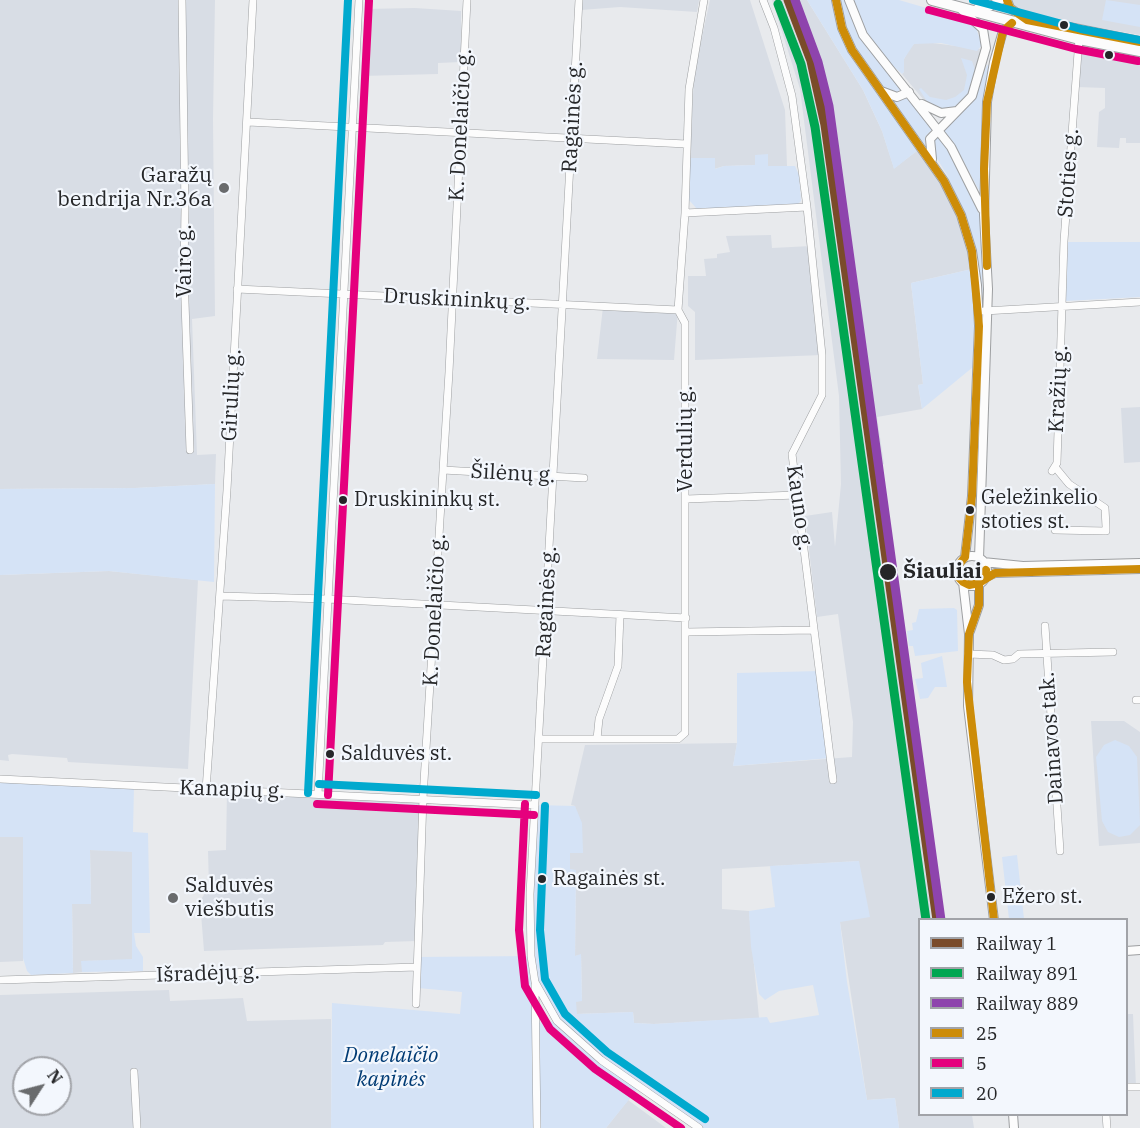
<!DOCTYPE html>
<html>
<head>
<meta charset="utf-8">
<style>
	body { margin:0 }
	#map { position:relative; width:1140px; height:1128px; overflow:hidden; background:#e8eaed; font-family:"IBM Plex Serif",serif }
	canvas { display:block }
	.legend { position:absolute; left:918px; top:918px; width:210px; height:198px; box-sizing:border-box; background:#f3f7fd; border:2px solid #a1a3a8; margin:0; padding:8px 10px; list-style:none; font-size:18px; color:#252628 }
	.legend li { display:flex; align-items:center; gap:12px; height:30px }
	.legend b { width:30px; border:2px solid #a1a3a8 }
	.north { position:absolute; left:12px; top:1056px; width:60px; height:60px; box-sizing:border-box; background:#f3f7fd; border:2px solid #a1a3a8; border-radius:50%; rotate:54deg; font-size:16px; font-weight:700; line-height:24px; text-align:center; color:#252628 }
	.north::after { content:''; display:block; margin:auto; width:21px; height:27px; background:#696b6d; clip-path:polygon(50% 0,100% 100%,50% 72%,0 100%) }
</style>
</head>
<body>
<div id="map">
<canvas width="1140" height="1128"></canvas>
<ul class="legend">
<li><b style="height:8px;background:#7a4b2a"></b>Railway 1</li>
<li><b style="height:8px;background:#00a651"></b>Railway 891</li>
<li><b style="height:8px;background:#8e44ad"></b>Railway 889</li>
<li><b style="height:8px;background:#cd8c08"></b>25</li>
<li><b style="height:8px;background:#e5007d"></b>5</li>
<li><b style="height:8px;background:#00a9ce"></b>20</li>
</ul>
<div class="north">N</div>
</div>
<script>
const context = document.querySelector('canvas').getContext('2d');
context.lineJoin = 'round';
function paint(path, color) {
  context.fillStyle = color;
  context.fill(path, 'evenodd');
}
function poly(rows) {
  const path = new Path2D();
  for (const r of rows) {
    if (r.length === 3) {
      path.moveTo(r[0] + r[2], r[1]);
      path.arc(r[0], r[1], r[2], 0, 2 * Math.PI);
      continue;
    }
    path.moveTo(r[0], r[1]);
    for (let i = 2; i < r.length; i += 2) path.lineTo(r[i], r[i + 1]);
  }
  return path;
}
function trace(path, color, width, dash) {
  context.strokeStyle = color;
  context.lineWidth = width;
  context.lineCap = dash ? 'butt' : 'round';
  context.setLineDash(dash || []);
  context.stroke(path);
}
function drawText(font, color, halo, rows, align = 'center') {
  context.font = font + ' "IBM Plex Serif",serif';
  context.lineWidth = 4.5;
  context.setLineDash([]);
  context.textBaseline = 'middle';
  context.strokeStyle = halo;
  context.fillStyle = color;
  for (const [text, x, y, turn = 0] of rows) {
    context.save();
    context.translate(x, y);
    context.rotate((+turn || 0) * Math.PI / 180);
    context.textAlign = isNaN(turn) ? turn : align;
    if (halo) context.strokeText(text, 0, 0);
    context.fillText(text, 0, 0);
    context.restore();
  }
}
paint(poly([
	[0,0,215,0,213,119,215,316,192,319,197,455,216,454,215,484,135,488,0,489],
	[582,0,699,0,697,12,620,7,581,10],
	[710,0,750,0,785,110,787,166,768,166,768,155,755,165,724,166,714,169,715,158,690,158,694,74],
	[772,0,807,0,863,90,882,131,894,168,918,150,937,175,965,235,972,269,911,283,923,384,918,385,922,409,877,417,884,464,880,465,885,514,944,919,920,920,920,1114,972,1115,974,1128,899,1128,895,1098,867,1100,840,922,859,861,722,869,722,909,749,911,759,1018,654,1024,634,1023,633,1012,576,1014,576,1001,582,1001,581,955,575,956,576,870,570,870,570,853,583,853,575,806,571,805,585,745,737,743,733,766,852,757,853,722,838,614,817,617,805,516,832,512,835,547,841,484,839,396,800,89],
	[1010,0,1140,0,1140,35,1027,15,1016,11],
	[415,8,461,11,461,62,438,63,438,74,361,76,365,9],
	[925,42,980,49,977,77,966,100,928,105,902,74,904,72,904,59,909,49,914,44],
	[1080,44,1140,55,1140,143,1126,143,1126,138,1120,138,1119,148,1097,147,1099,112,1105,108,1105,88,1077,87],
	[771,235,772,248,811,246,822,355,695,360,695,312,688,306,688,276,706,276,704,259,717,258,717,254,730,252,726,236],
	[603,307,678,310,674,360,597,359],
	[1140,407,1140,462,1124,463,1121,408],
	[109,571,198,580,188,769,68,762,67,758,12,754,8,755,9,761,0,760,0,575],
	[1091,721,1124,721,1140,732,1140,843,1099,846],
	[227,790,423,798,417,941,385,942,383,945,204,951,200,901,209,887,208,851,226,850],
	[0,837,23,837,23,961,0,962],
	[90,850,132,851,132,960,82,961,82,972,73,973,72,904,91,903],
	[169,990,170,1001,243,998,247,1021,331,1019,331,1128,0,1128,0,995],
	[24,1068,60,1068,60,1104,24,1104],
	[1126,1014,1133,1014,1136,1087,1127,1087],
	[628,1100,658,1122,666,1128,606,1128]
]), '#d8dde5');
paint(poly([
	[807,0,832,0,839,29,850,56,918,150,894,169,882,131,863,90],
	[839,0,846,0,858,35,900,88,898,94,887,91,852,42],
	[852,0,899,0,964,19,976,28,982,45,977,51,941,43,914,44,904,59,904,72,902,74,878,52,862,26],
	[1106,0,1140,5,1140,27,1102,20],
	[961,58,972,61,975,70,971,88,965,99,951,109,943,110,928,103,919,89,921,88,930,97,946,100,955,97,964,90,967,75],
	[987,65,990,66,983,198,957,149,942,128,973,100],
	[907,96,933,128,925,137,925,147,890,101],
	[937,134,950,152,980,216,983,301,967,220,947,175,933,152,932,138],
	[768,154,768,166,795,166,799,175,801,201,797,205,697,209,689,200,690,158,715,158,715,169,724,166,755,165,755,155],
	[1068,242,1140,242,1140,297,1066,301],
	[972,269,975,295,973,367,922,409,918,385,923,384,911,283],
	[215,484,214,582,109,571,0,575,0,489,135,488],
	[954,608,957,610,958,651,915,656,913,646,909,646,907,631,913,630,912,623,916,622,919,609],
	[942,656,947,687,935,687,928,698,920,699,915,679,923,678,921,663],
	[821,671,831,758,733,766,737,743,737,673],
	[1115,740,1129,746,1137,757,1140,825,1130,835,1119,837,1108,832,1102,821,1096,757,1104,745],
	[0,779,134,786,133,832,148,833,150,933,134,933,136,946,143,957,143,971,82,972,81,961,132,959,132,852,90,850,91,904,72,904,73,973,31,975,27,971,23,958,23,837,0,837],
	[535,805,575,806,582,823,583,853,570,853,570,869,576,870,575,956,581,954,582,1001,576,1002,577,1014,633,1012,634,1023,654,1024,767,1017,770,1023,819,1015,813,985,779,991,765,1000,759,994,751,947,749,911,775,907,770,866,859,861,870,917,840,922,847,982,867,1100,895,1098,899,1128,699,1128,640,1086,606,1128,331,1128,332,1003,460,1014,462,992,418,988,416,957,531,956],
	[536,984,557,1021,536,1023],
	[1017,855,1024,919,1009,919,1002,857]
]), '#d5e3f6');
const minor = poly([
	[182,0,185,209,184,272,190,450],
	[579,0,530,894,531,956,535,982,557,1021,601,1060,699,1128],
	[763,0,774,28,792,96,807,207,822,355,822,395,792,454,833,780],
	[248,122,686,144],
	[685,213,807,207],
	[237,289,678,310],
	[984,311,1140,302],
	[1055,467,1069,484,1105,508,1106,527,1106,531,1055,530],
	[443,470,584,478],
	[1052,471,1057,463,1064,241,1079,39],
	[686,499,797,495],
	[220,596,327,599,686,618],
	[1045,626,1060,851],
	[686,632,814,630],
	[968,654,993,655,1004,660,1013,659,1019,654,1113,652],
	[1136,700,1140,700],
	[540,739,678,739,685,733,685,323,678,310,685,213,689,89,704,0],
	[597,739,599,719,618,666,620,615],
	[0,779,535,805],
	[206,790,227,490,253,0],
	[318,794,359,0],
	[0,980,417,967],
	[535,985,537,1128],
	[416,1004,423,798,449,372,467,0],
	[134,1072,137,1128],
	[1126,1087,1140,1087],
	[1106,1114,1107,1128]
]);
const major = poly([
	[836,0,842,28,852,50,944,181,961,215,972,251,977,285,979,326,972,496,965,557],
	[849,0,863,35,951,147,982,209],
	[1007,0,1010,8,1027,20],
	[978,8,989,7,1001,0],
	[881,91,897,97,909,92],
	[922,104,941,113,957,111],
	[932,159,930,139,972,96,986,48,983,29,962,10],
	[972,571,15],
	[979,558,988,289,984,215,987,102,994,62,1003,31,1012,23],
	[983,562,1023,566,1140,563],
	[984,578,995,573,1140,569],
	[963,582,969,634,968,706,994,920],
	[970,631,979,605,979,583],
	[1126,951,1140,950],
	[1013,1114,1014,1128]
]);
const highway = poly([
	[932,0,1079,39,1140,51],
	[1039,22,1140,42]
]);
trace(minor, '#9d9fa1', 8);
trace(major, '#9d9fa1', 10);
trace(highway, '#9d9fa1', 12);
trace(minor, '#fcfcfc', 7);
trace(major, '#fcfcfc', 8);
trace(highway, '#fcfcfc', 10);
trace(poly([
	[836,0,842,28,852,50,944,181,961,215,972,251,979,326,972,496,965,557],
	[1007,0,1010,8,1027,20,1140,42],
	[987,266,984,169,987,102,1003,31,1012,23],
	[965,557,957,567,958,577,963,582,969,585,979,583,986,570],
	[979,583,979,605,969,634,967,682,994,920],
	[979,583,995,573,1140,569]
]), '#cd8c08', 8);
trace(poly([
	[929,10,1076,49,1138,61],
	[328,795,369,1],
	[317,804,534,815],
	[525,804,519,930,525,986,550,1029,595,1069,681,1128]
]), '#e5007d', 8);
trace(poly([
	[973,0,1081,29,1140,40],
	[319,784,536,795],
	[308,793,348,0],
	[545,806,540,930,545,979,565,1014,607,1052,705,1119]
]), '#00a9ce', 8);
trace(poly([
	[788,0,811,61,825,125,937,920]
]), '#7a4b2a', 9);
trace(poly([
	[778,4,801,64,815,127,926,920]
]), '#00a651', 9);
trace(poly([
	[795,0,818,62,829,106,941,920]
]), '#8e44ad', 9);
for (const [x, y, r, color] of [
	[1064,25,5,"#252628"],
	[1109,55,5,"#252628"],
	[224,188,6,"#696b6d"],
	[343,500,5,"#252628"],
	[970,510,5,"#252628"],
	[888,572,9,"#252628"],
	[330,754,5,"#252628"],
	[542,879,5,"#252628"],
	[991,897,5,"#252628"],
	[173,898,6,"#696b6d"]
]) {
  const dot = new Path2D();
  dot.arc(x, y, r, 0, 2 * Math.PI);
  context.fillStyle = color;
  context.fill(dot);
  trace(dot, '#f3f7fd', 2);
}
drawText('20px', '#252628', '#f3f7fd', [
	["Geležinkelio",981,498],
	["stoties st.",981,522],
	["Druskininkų st.",354,500],
	["Salduvės st.",341,754],
	["Ragainės st.",553,879],
	["Ežero st.",1002,897]
], 'left');
drawText('21px', '#252628', '#f3f7fd', [
	["Ragainės g.",573,117,-87],
	["K. Donelaičio g.",461,125,-87],
	["Stoties g.",1069,173,-86],
	["Vairo g.",185,261,-90],
	["Druskininkų g.",457,300,3],
	["Kražių g.",1059,389,-87],
	["Girulių g.",232,395,-87],
	["Verdulių g.",686,439,-90],
	["Šilėnų g.",513,474,3],
	["Kauno g.",799,508,82],
	["Ragainės g.",547,602,-87],
	["K. Donelaičio g.",435,610,-87],
	["Dainavos tak.",1052,738,-94],
	["Kanapių g.",232,790,2],
	["Išradėjų g.",208,974,-2]
]);
drawText('21px', '#252628', '#f3f7fd', [
	["Garažų",212,176],
	["bendrija Nr.36a",212,200],
	["Salduvės",185,886,"left"],
	["viešbutis",185,910,"left"]
], 'right');
drawText('bold 21px', '#252628', '#f3f7fd', [
	["Šiauliai",903,572]
], 'left');
drawText('italic 21px', '#013b74', '#f3f7fd', [
	["Donelaičio",391,1056],
	["kapinės",391,1080]
]);
</script>
</body>
</html>
